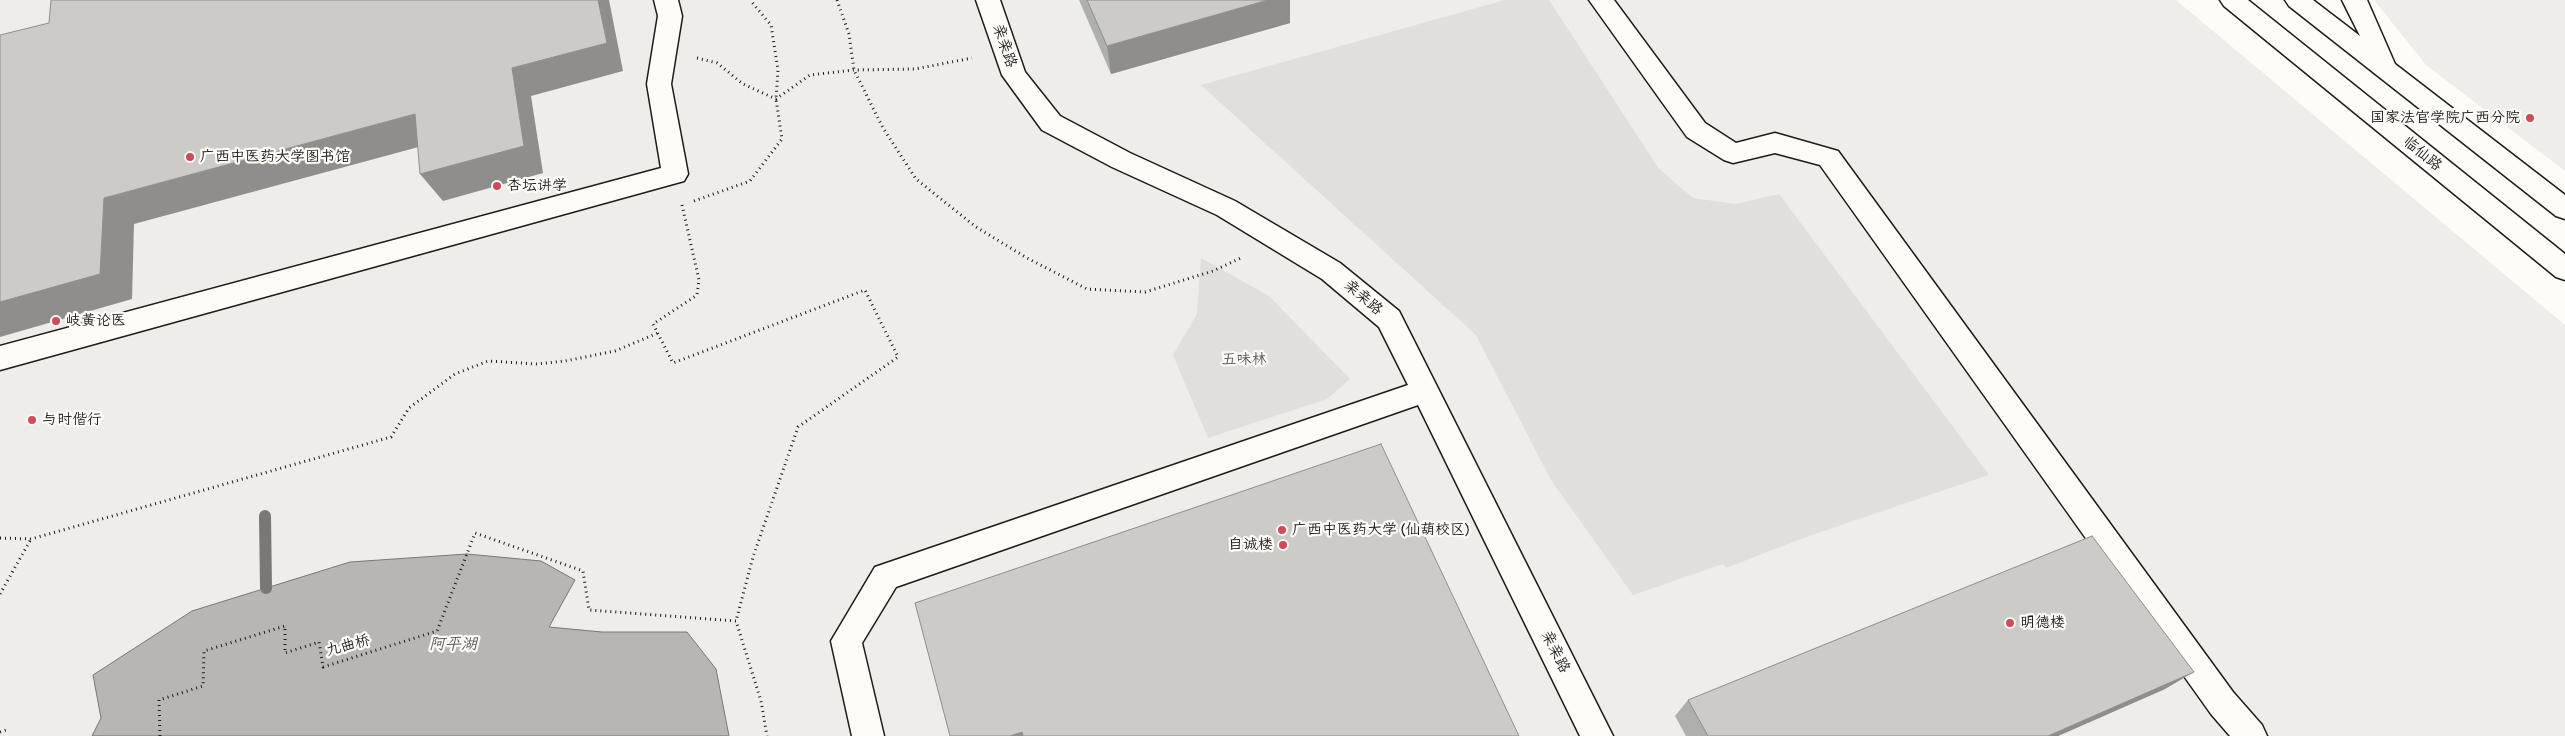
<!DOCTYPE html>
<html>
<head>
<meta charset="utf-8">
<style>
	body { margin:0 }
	canvas { display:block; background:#fdfcf7 }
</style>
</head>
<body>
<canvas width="2565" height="736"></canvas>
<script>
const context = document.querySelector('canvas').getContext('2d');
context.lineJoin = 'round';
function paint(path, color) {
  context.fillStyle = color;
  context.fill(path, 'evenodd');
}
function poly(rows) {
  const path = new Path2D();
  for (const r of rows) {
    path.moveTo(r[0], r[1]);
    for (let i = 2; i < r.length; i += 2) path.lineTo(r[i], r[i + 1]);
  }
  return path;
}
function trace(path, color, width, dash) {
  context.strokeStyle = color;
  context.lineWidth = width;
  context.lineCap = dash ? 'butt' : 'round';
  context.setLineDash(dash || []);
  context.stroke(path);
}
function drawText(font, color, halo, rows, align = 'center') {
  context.font = font + ' Pangolin,"LXGW WenKai TC",sans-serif';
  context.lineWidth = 4.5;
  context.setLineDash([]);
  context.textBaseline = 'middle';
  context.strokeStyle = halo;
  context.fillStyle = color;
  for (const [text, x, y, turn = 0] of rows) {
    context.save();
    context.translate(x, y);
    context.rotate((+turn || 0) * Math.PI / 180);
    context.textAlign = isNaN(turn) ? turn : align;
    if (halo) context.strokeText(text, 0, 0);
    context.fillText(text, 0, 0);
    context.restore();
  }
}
paint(poly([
	[0,0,2176,0,2565,325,2565,736,0,736],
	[2374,0,2565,0,2565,171,2426,65]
]), '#eeede9');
paint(poly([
	[1505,0,1549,0,1659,169,1693,198,1736,204,1779,194,1989,475,1806,537,1726,568,1723,564,1633,595,1551,480,1476,335,1201,85],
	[1201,258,1269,296,1350,379,1327,399,1208,438,1173,355,1197,314]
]), '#e0dfdb');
const water = poly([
	[467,554,541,561,575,580,549,627,602,632,687,632,716,669,729,736,92,736,101,718,93,675,192,611,350,562,467,554]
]);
paint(water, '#b7b6b2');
trace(water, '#797876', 1);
trace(poly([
	[265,516,266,588]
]), '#797876', 12);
const minor = poly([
	[654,0,678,0,682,16,671,84,688,174,684,181,0,370,0,346,661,168,647,84,658,16,654,0],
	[976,0,1000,0,1025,72,1060,116,1130,153,1235,201,1340,263,1399,311,1613,736,1580,736,1418,405,896,587,862,643,884,736,852,736,831,641,875,567,1408,385,1379,327,1322,279,1217,215,1112,167,1042,130,1002,75,976,0],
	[1589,0,1614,0,1705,123,1736,143,1775,133,1838,151,2233,692,2262,725,2267,736,2230,736,2211,714,1820,165,1775,153,1733,163,1724,160,1687,137,1589,0],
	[2220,0,2248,0,2565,254,2565,280,2556,277,2224,6,2220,0],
	[2285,0,2313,0,2360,36,2342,0,2367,0,2395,64,2565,195,2565,219,2556,216,2289,6,2285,0]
]);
trace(minor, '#1c1c1c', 3);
trace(poly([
	[837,0,849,34,854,70,883,128,916,179,976,227,1027,258,1087,289,1145,292,1213,271,1243,257],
	[697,58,717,63,743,84,776,99,810,75,854,70,915,69,972,58],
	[694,201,750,181,782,139,776,99,778,70,771,25,750,0],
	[682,205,699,280,697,295,653,324,673,363,865,290,898,357,798,427,753,557,736,621],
	[0,538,31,539,391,437,409,408,455,374,488,361,537,364,565,361,615,351,658,333],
	[0,594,31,539],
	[0,732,9,729],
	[160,736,159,700,203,686,204,651,285,626,285,653,319,642,323,667,437,631,475,533,583,571,589,610,736,621,761,701,767,736]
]), '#1c1c1c', 3, [1, 4]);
paint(minor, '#fdfcf7');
paint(poly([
	[1079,0,1290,0,1290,23,1111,74],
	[2165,689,2058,736,1686,736,1675,716,1688,700]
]), '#afafac');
paint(poly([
	[598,0,609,0,623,71,531,96,543,173,443,201,420,174,512,68],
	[1268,0,1290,0,1290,23,1111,74,1107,46],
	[415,114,437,142,134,224,132,299,0,337,0,302,104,198],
	[2194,672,2165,689,2058,736,2048,736],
	[1022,732,1024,736,1010,736]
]), '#8f8e8c');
const building = poly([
	[51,0,598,0,607,43,512,68,524,146,420,174,415,114,104,198,100,274,0,302,0,35,49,23,51,0],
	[1087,0,1268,0,1107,46,1087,0],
	[1381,444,1519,736,1023,736,1022,732,1010,736,950,736,915,603,1381,444],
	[2092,536,2194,672,2048,736,1708,736,1688,700,2092,536]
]);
paint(building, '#cccbc8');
trace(building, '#8f8e8c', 1);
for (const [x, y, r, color] of [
	[2530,118,5,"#d1495b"],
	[190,157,5,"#d1495b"],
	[497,186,5,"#d1495b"],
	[56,321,5,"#d1495b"],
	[32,420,5,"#d1495b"],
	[1282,530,5,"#d1495b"],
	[1283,545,5,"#d1495b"],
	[2010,623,5,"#d1495b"]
]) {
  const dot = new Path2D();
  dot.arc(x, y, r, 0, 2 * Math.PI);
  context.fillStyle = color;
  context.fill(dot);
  trace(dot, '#fdfcf7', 2);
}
drawText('15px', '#1c1c1c', '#fdfcf7', [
	["亲亲路",1004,46,71],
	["临仙路",2422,154,39],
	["亲亲路",1363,298,40],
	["九曲桥",348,646,-15],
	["亲亲路",1555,652,63]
]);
drawText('15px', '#1c1c1c', '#fdfcf7', [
	["国家法官学院广西分院",2520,118,"right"],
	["广西中医药大学图书馆",200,157],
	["杏坛讲学",507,186],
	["岐黄论医",66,321],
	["与时偕行",42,420],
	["广西中医药大学 (仙葫校区)",1292,530],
	["自诚楼",1273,545,"right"],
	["明德楼",2020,623]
], 'left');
drawText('15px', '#575655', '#fdfcf7', [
	["五味林",1244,360]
]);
drawText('italic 16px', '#5a5a58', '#fdfcf7', [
	["阿平湖",453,645]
]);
</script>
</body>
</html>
